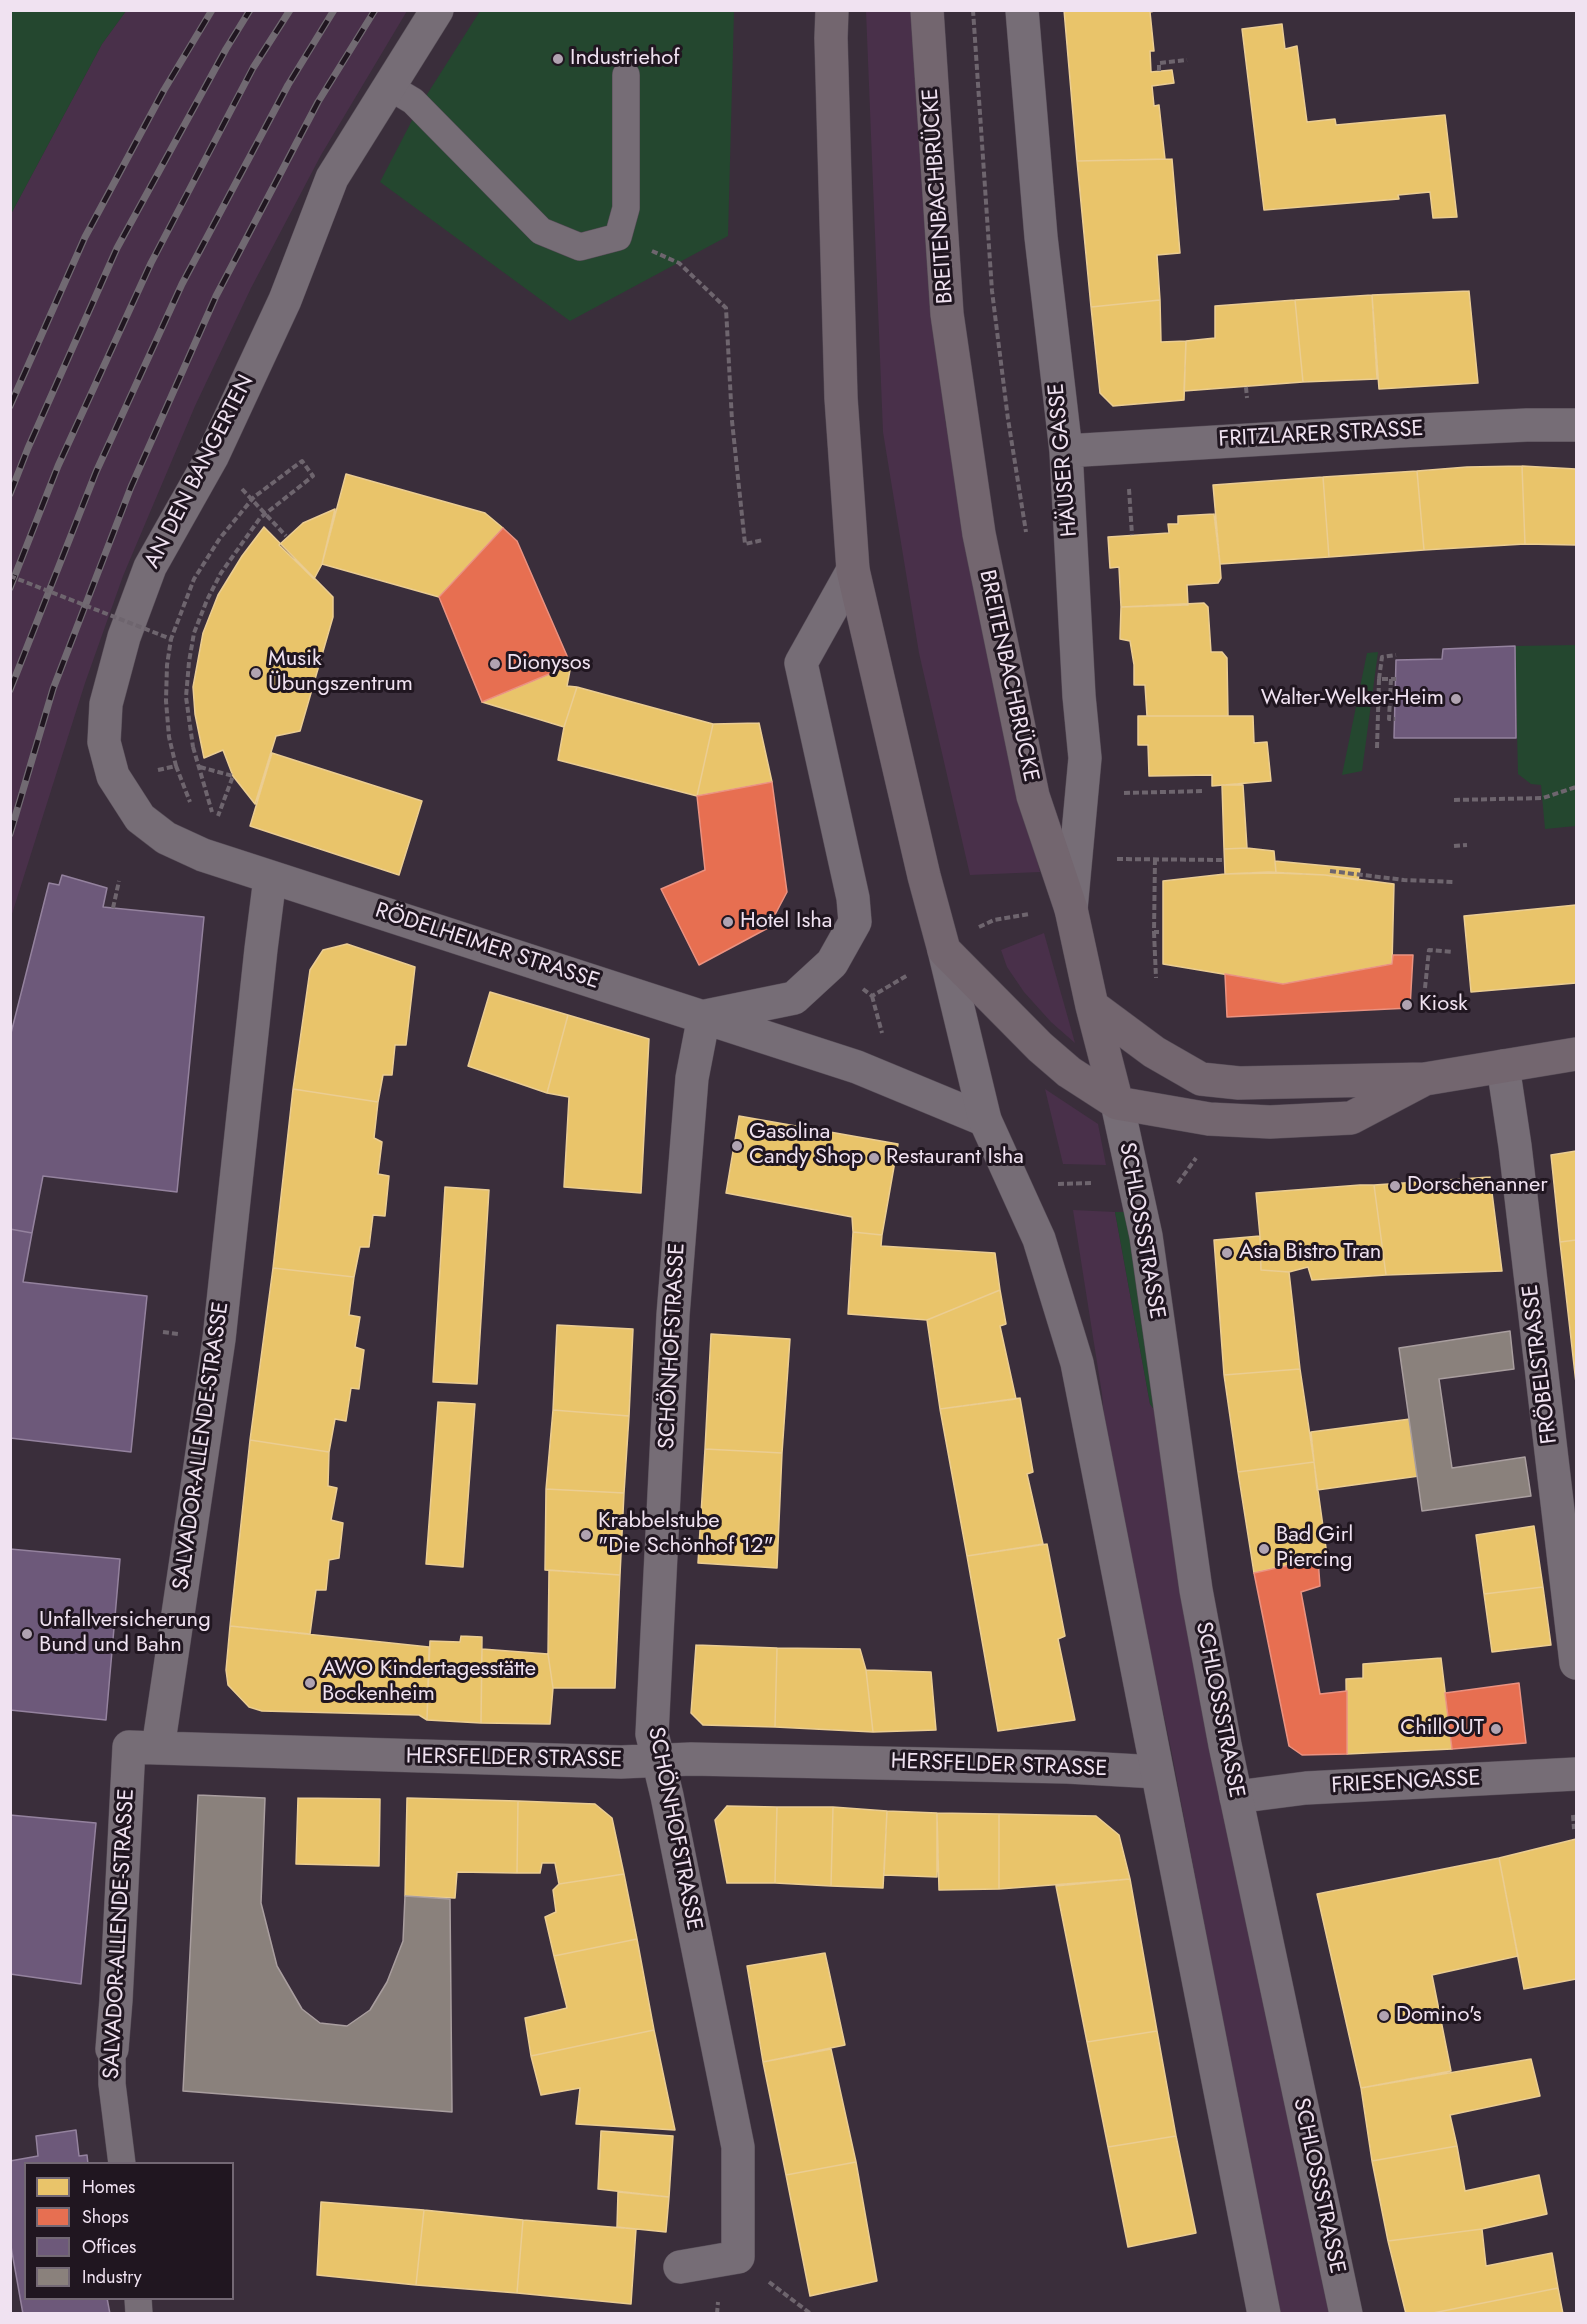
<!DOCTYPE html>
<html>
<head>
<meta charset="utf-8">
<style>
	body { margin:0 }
	#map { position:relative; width:1587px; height:2324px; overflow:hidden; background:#3a2e3b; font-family:Jost,sans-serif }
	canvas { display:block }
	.frame { position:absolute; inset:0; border:12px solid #f0e2f1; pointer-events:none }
	.legend { position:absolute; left:24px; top:2162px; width:210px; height:138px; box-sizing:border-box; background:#201620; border:2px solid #736874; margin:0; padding:8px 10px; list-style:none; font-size:18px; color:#f0e2f1 }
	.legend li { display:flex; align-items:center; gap:12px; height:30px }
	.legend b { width:30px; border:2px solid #736874 }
</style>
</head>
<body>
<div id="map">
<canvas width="1587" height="2324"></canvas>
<div class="frame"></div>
<ul class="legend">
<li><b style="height:16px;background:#e9c46a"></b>Homes</li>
<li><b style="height:16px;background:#e76f51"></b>Shops</li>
<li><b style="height:16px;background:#6d597a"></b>Offices</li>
<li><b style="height:16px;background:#8a817c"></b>Industry</li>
</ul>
</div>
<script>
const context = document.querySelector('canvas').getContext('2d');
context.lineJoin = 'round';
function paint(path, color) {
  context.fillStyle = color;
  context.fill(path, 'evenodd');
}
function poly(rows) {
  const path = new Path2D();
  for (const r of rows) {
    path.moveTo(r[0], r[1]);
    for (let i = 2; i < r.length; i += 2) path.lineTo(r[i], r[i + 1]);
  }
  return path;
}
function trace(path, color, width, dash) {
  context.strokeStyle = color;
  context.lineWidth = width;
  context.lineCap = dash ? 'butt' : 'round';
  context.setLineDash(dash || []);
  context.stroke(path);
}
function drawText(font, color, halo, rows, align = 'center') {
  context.font = font + ' Jost,sans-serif';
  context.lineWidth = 6;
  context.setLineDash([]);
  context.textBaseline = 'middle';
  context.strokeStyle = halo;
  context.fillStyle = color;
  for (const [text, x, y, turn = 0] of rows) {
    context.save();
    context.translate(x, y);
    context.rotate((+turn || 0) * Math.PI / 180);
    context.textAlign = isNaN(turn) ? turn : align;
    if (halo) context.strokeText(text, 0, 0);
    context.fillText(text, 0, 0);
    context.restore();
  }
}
paint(poly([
	[126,11,407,11,321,155,251,288,195,406,123,576,85,683,11,917,11,214,102,44],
	[866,11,916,11,930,248,945,419,985,637,1040,872,970,875,919,653,883,432],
	[1044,933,1075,1043,1051,1022,1024,992,1007,967,1001,950],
	[1045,1089,1098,1124,1106,1165,1063,1164],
	[1073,1210,1115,1212,1150,1404,1158,1415,1330,2313,1278,2313,1171,1749,1135,1579,1105,1427,1102,1394]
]), '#49304a');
paint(poly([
	[11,10,126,11,102,44,11,214],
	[480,11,734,11,728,236,570,321,380,182,419,107],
	[1576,645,1576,826,1545,829,1541,785,1531,784,1518,774,1515,646],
	[1378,652,1362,771,1342,775,1367,653],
	[1115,1212,1127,1212,1158,1415,1150,1404]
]), '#24472f');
const homes = poly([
	[1064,10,1159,10,1150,12,1154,51,1150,51,1151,72,1172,70,1174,83,1152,86,1154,106,1159,105,1165,159,1077,161,1064,10],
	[1282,24,1285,49,1297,46,1307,122,1335,119,1336,125,1445,115,1457,217,1433,218,1430,192,1398,195,1399,199,1264,210,1242,29,1282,24],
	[1172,159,1180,253,1157,255,1160,300,1091,307,1077,161,1172,159],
	[1469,291,1478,383,1379,389,1372,295,1469,291],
	[1372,295,1377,379,1303,382,1295,300,1372,295],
	[1160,300,1161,342,1186,341,1184,400,1113,406,1100,393,1091,307,1160,300],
	[1295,300,1303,382,1184,391,1186,341,1215,338,1215,306,1295,300],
	[1522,466,1576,469,1576,545,1525,544,1522,466],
	[1522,466,1525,544,1424,550,1417,471,1467,467,1522,466],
	[1417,471,1424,550,1329,557,1323,477,1417,471],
	[346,474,485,513,503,528,439,597,322,564,346,474],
	[1323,477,1329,557,1220,564,1213,485,1323,477],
	[335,509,322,564,314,579,279,545,303,523,335,509],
	[1214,514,1220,564,1221,578,1218,583,1187,585,1188,605,1121,607,1119,567,1110,568,1108,537,1169,533,1168,524,1178,524,1178,516,1214,514],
	[264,527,333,597,333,617,300,731,276,736,255,804,233,776,223,750,204,758,195,714,193,687,203,633,218,595,242,556,264,527],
	[1204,603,1208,607,1211,652,1222,652,1227,658,1228,716,1147,716,1145,685,1134,685,1134,665,1130,641,1120,639,1121,607,1204,603],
	[571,665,567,686,577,687,564,727,482,702,571,665],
	[577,687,713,724,697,796,558,760,564,727,577,687],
	[1138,716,1253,716,1254,743,1267,742,1271,781,1212,786,1212,775,1149,776,1148,745,1138,745,1138,716],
	[759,723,772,782,697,796,713,724,759,723],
	[272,753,422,801,399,875,250,826,272,753],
	[1222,785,1243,785,1247,848,1224,849,1222,785],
	[1247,848,1274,851,1276,873,1225,874,1224,849,1247,848],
	[1275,861,1360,869,1358,880,1325,875,1276,873,1275,861],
	[1269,872,1325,875,1394,884,1392,964,1283,984,1163,964,1163,881,1225,874,1269,872],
	[1576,905,1576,983,1471,992,1464,916,1576,905],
	[347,944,415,967,406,1045,395,1045,392,1075,383,1075,378,1102,293,1089,310,970,323,950,347,944],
	[490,992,568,1015,547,1093,468,1066,490,992],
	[568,1015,649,1039,641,1193,564,1187,569,1097,547,1093,568,1015],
	[293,1089,378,1102,374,1138,382,1142,378,1174,389,1176,385,1216,373,1215,369,1247,360,1247,354,1277,273,1268,293,1089],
	[739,1116,898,1144,882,1235,853,1232,852,1217,726,1193,739,1116],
	[1576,1151,1576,1240,1560,1242,1551,1155,1576,1151],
	[1490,1177,1502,1271,1386,1275,1374,1185,1490,1177],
	[1360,1185,1374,1185,1386,1275,1312,1280,1308,1267,1289,1272,1261,1270,1260,1236,1256,1193,1360,1185],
	[445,1187,489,1190,477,1384,433,1382,445,1187],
	[853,1232,882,1235,881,1246,995,1253,1000,1290,927,1320,848,1314,853,1232],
	[1260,1236,1261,1270,1289,1272,1300,1369,1224,1375,1214,1240,1260,1236],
	[1576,1240,1576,1383,1560,1242,1576,1240],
	[273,1268,354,1277,349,1315,360,1317,355,1347,364,1350,359,1389,351,1388,346,1421,335,1419,329,1452,250,1440,273,1268],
	[1000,1290,1006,1324,1000,1326,1016,1399,940,1409,927,1320,1000,1290],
	[557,1325,633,1329,629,1416,553,1410,557,1325],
	[711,1334,790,1339,782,1453,705,1449,711,1334],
	[1300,1369,1314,1462,1238,1472,1224,1375,1300,1369],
	[1020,1398,1033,1472,1027,1474,1043,1544,967,1556,940,1409,1020,1398],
	[438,1402,475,1404,463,1567,426,1564,438,1402],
	[553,1410,629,1416,624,1493,546,1489,553,1410],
	[1410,1419,1419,1476,1317,1490,1311,1432,1410,1419],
	[250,1440,329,1452,328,1486,337,1488,331,1520,343,1523,339,1558,329,1560,326,1590,316,1590,310,1634,230,1626,250,1440],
	[705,1449,782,1453,777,1568,698,1563,705,1449],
	[1314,1462,1327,1555,1254,1573,1238,1472,1314,1462],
	[546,1489,624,1493,620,1575,545,1570,546,1489],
	[1534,1526,1543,1587,1484,1594,1476,1535,1534,1526],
	[1047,1544,1065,1636,1058,1639,1075,1720,998,1731,967,1556,1047,1544],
	[549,1570,620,1575,615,1688,553,1688,548,1654,549,1570],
	[1543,1587,1551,1645,1492,1652,1484,1594,1543,1587],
	[230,1626,429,1647,427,1720,419,1715,262,1711,249,1707,228,1685,226,1670,230,1626],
	[461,1636,482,1637,481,1723,427,1720,430,1641,460,1642,461,1636],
	[696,1645,777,1648,775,1727,703,1725,691,1713,696,1645],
	[777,1648,860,1649,866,1670,873,1732,775,1727,777,1648],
	[482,1649,548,1654,553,1688,550,1724,481,1723,482,1649],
	[1441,1658,1452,1749,1347,1754,1346,1679,1363,1678,1363,1664,1441,1658],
	[866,1670,931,1672,936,1730,873,1732,866,1670],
	[298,1798,380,1799,379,1866,296,1864,298,1798],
	[407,1798,518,1801,517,1873,457,1872,455,1898,405,1896,407,1798],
	[518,1801,595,1804,612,1818,624,1874,559,1884,555,1863,542,1863,540,1873,517,1873,518,1801],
	[727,1806,777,1807,775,1883,727,1883,715,1820,727,1806],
	[777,1807,833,1807,831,1886,775,1883,777,1807],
	[833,1807,887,1811,883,1888,831,1886,833,1807],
	[887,1811,937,1813,937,1877,884,1875,887,1811],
	[937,1813,999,1814,999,1889,939,1890,937,1813],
	[999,1814,1096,1816,1119,1835,1130,1879,999,1889,999,1814],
	[1576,1839,1576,1979,1524,1989,1499,1858,1576,1839],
	[1499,1858,1518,1956,1432,1975,1451,2071,1361,2088,1317,1894,1499,1858],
	[624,1874,637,1939,554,1956,545,1917,556,1912,553,1890,559,1884,624,1874],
	[1130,1879,1157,2031,1087,2042,1056,1886,1130,1879],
	[637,1939,654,2030,531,2056,525,2018,567,2008,554,1956,637,1939],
	[825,1953,845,2045,763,2062,747,1966,825,1953],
	[654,2030,675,2130,576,2124,580,2088,541,2095,531,2056,654,2030],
	[1157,2031,1176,2136,1108,2147,1087,2042,1157,2031],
	[831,2049,856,2162,786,2175,763,2062,831,2049],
	[1531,2059,1540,2096,1450,2115,1457,2146,1372,2161,1361,2088,1531,2059],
	[601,2131,673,2136,669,2197,598,2189,601,2131],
	[1176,2136,1196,2233,1128,2247,1108,2147,1176,2136],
	[1457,2146,1465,2191,1539,2175,1547,2214,1482,2229,1388,2241,1372,2161,1457,2146],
	[856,2162,877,2281,810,2296,786,2175,856,2162],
	[618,2192,669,2197,666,2232,617,2227,618,2192],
	[321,2202,424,2210,416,2285,317,2275,321,2202],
	[424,2210,523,2220,517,2293,416,2285,424,2210],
	[523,2220,636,2229,631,2304,517,2293,523,2220],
	[1482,2229,1486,2266,1552,2253,1558,2288,1428,2314,1406,2314,1388,2241,1482,2229],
	[1558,2288,1563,2314,1428,2314,1558,2288]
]);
paint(homes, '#e9c46a');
trace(homes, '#ebcd92', 1.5);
const shops = poly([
	[503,528,517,541,571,665,482,702,439,597,503,528],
	[772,782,787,892,768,928,699,965,661,889,705,870,697,796,772,782],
	[1393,955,1413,955,1410,1008,1227,1017,1225,974,1283,984,1392,964,1393,955],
	[1318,1559,1320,1586,1301,1592,1320,1694,1347,1691,1347,1754,1302,1755,1289,1746,1254,1573,1318,1559],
	[1519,1683,1526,1743,1452,1749,1445,1693,1519,1683]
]);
paint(shops, '#e76f51');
trace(shops, '#ea9281', 1.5);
const offices = poly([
	[1515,646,1516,738,1394,738,1396,660,1442,659,1443,649,1515,646],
	[62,875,107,888,103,907,204,917,177,1192,43,1176,32,1233,10,1229,10,1037,49,883,59,885,62,875],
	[10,1229,32,1233,23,1282,147,1296,131,1452,10,1438,10,1229],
	[10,1549,120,1559,106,1720,10,1710,10,1549],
	[10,1815,96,1823,81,1984,10,1974,10,1815],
	[76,2130,79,2156,87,2155,88,2164,26,2164,26,2298,107,2298,110,2314,23,2314,10,2241,10,2161,38,2156,36,2136,76,2130]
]);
paint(offices, '#6d597a');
trace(offices, '#94829e', 1.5);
const industry = poly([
	[1510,1331,1514,1369,1439,1379,1452,1468,1525,1457,1531,1496,1422,1511,1399,1348,1510,1331],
	[198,1795,265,1798,261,1903,277,1966,302,2009,320,2023,347,2026,370,2010,387,1982,403,1941,405,1896,450,1899,452,2112,183,2091,198,1795]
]);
paint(industry, '#8a817c');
trace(industry, '#a99e9f', 1.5);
const service = poly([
	[388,86,413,101,541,231,580,247,618,237,626,208,626,75],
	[112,2049,112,2084,122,2164],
	[138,2298,139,2314]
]);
const minor = poly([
	[437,10,332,178,285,300,212,457,150,567,124,637,106,704,104,742,113,776,140,818,166,838,203,855,857,1067,985,1120],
	[1022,10,1041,237,1066,451,1079,696,1085,758,1071,909],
	[1066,451,1399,431,1527,425,1576,425],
	[706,1016,794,998,832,963,855,922,853,898,801,663,853,570],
	[1503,1066,1515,1146,1576,1663],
	[158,1748,621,1762,691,1759,1067,1767,1157,1772],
	[1236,1797,1306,1788,1576,1774],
	[112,2049,116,2000,129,1747,158,1748,219,1339,261,949,270,878],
	[680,2267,738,2257,738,2147,667,1796,652,1734,673,1315,692,1078,704,1016]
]);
const tertiary = poly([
	[944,950,985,1120,1039,1239,1077,1363,1264,2314],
	[1117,1103,1146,1236,1196,1590,1225,1745,1346,2314]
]);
const secondary = poly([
	[832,10,831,38,841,398,853,570,924,876,944,950,1040,1047,1069,1072,1117,1103,1209,1119,1270,1122,1351,1118,1425,1079],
	[927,10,947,314,979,534,1033,796,1071,909,1092,1006,1117,1103],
	[1092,1006,1154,1052,1201,1079,1239,1083,1425,1079,1576,1054]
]);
trace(service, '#564c57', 28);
trace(minor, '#564c57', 34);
trace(tertiary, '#564c57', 34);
trace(secondary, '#564c57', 34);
trace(poly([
	[973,10,992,291,1008,419,1026,532],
	[1159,71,1159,63,1187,60],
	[652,251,679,263,726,308,732,421,745,544,763,540],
	[1246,387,1247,398],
	[242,489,286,536],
	[1129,489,1132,535],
	[1379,679,1382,657,1396,655],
	[1391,679,1389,719,1395,719],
	[193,747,212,812],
	[1377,748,1379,679,1396,679],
	[176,766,190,802],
	[200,767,233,776,218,816],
	[158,770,176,766,169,737,166,701,167,665,171,639],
	[1124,793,1204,791],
	[1454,800,1543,798,1576,787],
	[1454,846,1467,845],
	[1117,859,1224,860],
	[1155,859,1154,932,1162,932],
	[1330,871,1404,880,1454,882],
	[113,908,119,881],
	[979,927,994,920,1029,914],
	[1154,932,1156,978],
	[1425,988,1429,950,1453,952],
	[863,989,872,996,908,975],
	[872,996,882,1033],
	[1178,1183,1196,1158],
	[1058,1184,1093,1183],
	[163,1332,178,1334],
	[1573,1815,1574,1829],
	[769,2282,811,2314],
	[717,2314,718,2302]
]), '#6e656e', 4, [6, 3]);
trace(service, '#766d76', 27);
trace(minor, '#766d76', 33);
trace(tertiary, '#766d76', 33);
trace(secondary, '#73666f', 33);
const rail = poly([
	[10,406,85,237,164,90,212,10],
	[10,494,28,448,117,248,226,49,250,10],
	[10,588,58,466,151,263,253,68,290,10],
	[10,690,96,472,182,284,288,85,334,10],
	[10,834,53,689,131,487,216,296,318,102,375,10]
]);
trace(rail, '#716a72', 7);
trace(rail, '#201620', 4.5, [14]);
trace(poly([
	[10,576,171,639,194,579,220,538,254,497,302,461,313,476,260,518,221,573,207,600,194,633,189,662,186,697,193,747]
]), '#6e656e', 4, [6, 3]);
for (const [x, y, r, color] of [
	[558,59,6,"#b0a3b1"],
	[495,664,6,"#b0a3b1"],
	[256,673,6,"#b0a3b1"],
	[1456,699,6,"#b0a3b1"],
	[728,922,6,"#b0a3b1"],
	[1407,1005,6,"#b0a3b1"],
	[737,1146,6,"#b0a3b1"],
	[874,1158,6,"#b0a3b1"],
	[1395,1186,6,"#b0a3b1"],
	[1227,1253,6,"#b0a3b1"],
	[586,1535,6,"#b0a3b1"],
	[1264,1549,6,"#b0a3b1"],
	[27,1634,6,"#b0a3b1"],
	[310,1683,6,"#b0a3b1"],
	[1496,1729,6,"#b0a3b1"],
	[1384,2016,6,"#b0a3b1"]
]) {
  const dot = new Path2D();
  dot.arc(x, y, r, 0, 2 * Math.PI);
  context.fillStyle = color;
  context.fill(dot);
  trace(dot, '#201620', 2);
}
drawText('22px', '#f0e2f1', '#201620', [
	["Industriehof",570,59],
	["Musik",268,660],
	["Übungszentrum",268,685],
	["Dionysos",507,664],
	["Walter-Welker-Heim",1444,699,"right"],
	["Hotel Isha",740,922],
	["Kiosk",1419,1005],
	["Gasolina",749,1133],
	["Candy Shop",749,1158],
	["Restaurant Isha",886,1158],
	["Dorschenanner",1407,1186],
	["Asia Bistro Tran",1239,1253],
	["Krabbelstube",598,1522],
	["\"Die Schönhof 12\"",598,1547],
	["Bad Girl",1276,1536],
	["Piercing",1276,1561],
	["Unfallversicherung",39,1621],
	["Bund und Bahn",39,1646],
	["AWO Kindertagesstätte",322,1670],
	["Bockenheim",322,1695],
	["ChillOUT",1484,1729,"right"],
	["Domino's",1396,2016]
], 'left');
drawText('22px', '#f0e2f1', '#201620', [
	["BREITENBACHBRÜCKE",939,196,-94],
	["FRITZLARER STRASSE",1321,435,-3],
	["HÄUSER GASSE",1064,460,-95],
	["AN DEN BANGERTEN",200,472,-63],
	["BREITENBACHBRÜCKE",1008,676,78],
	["RÖDELHEIMER STRASSE",487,947,18],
	["SCHLOSSSTRASSE",1141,1231,80],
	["SCHÖNHOFSTRASSE",673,1346,-87],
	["FRÖBELSTRASSE",1541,1364,-97],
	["SALVADOR-ALLENDE-STRASSE",202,1446,-82],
	["SCHLOSSSTRASSE",1219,1710,79],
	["HERSFELDER STRASSE",514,1759,1],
	["HERSFELDER STRASSE",999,1766,2],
	["FRIESENGASSE",1406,1783,-3],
	["SCHÖNHOFSTRASSE",674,1829,79],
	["SALVADOR-ALLENDE-STRASSE",120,1934,-87],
	["SCHLOSSSTRASSE",1318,2186,78]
]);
</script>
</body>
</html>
